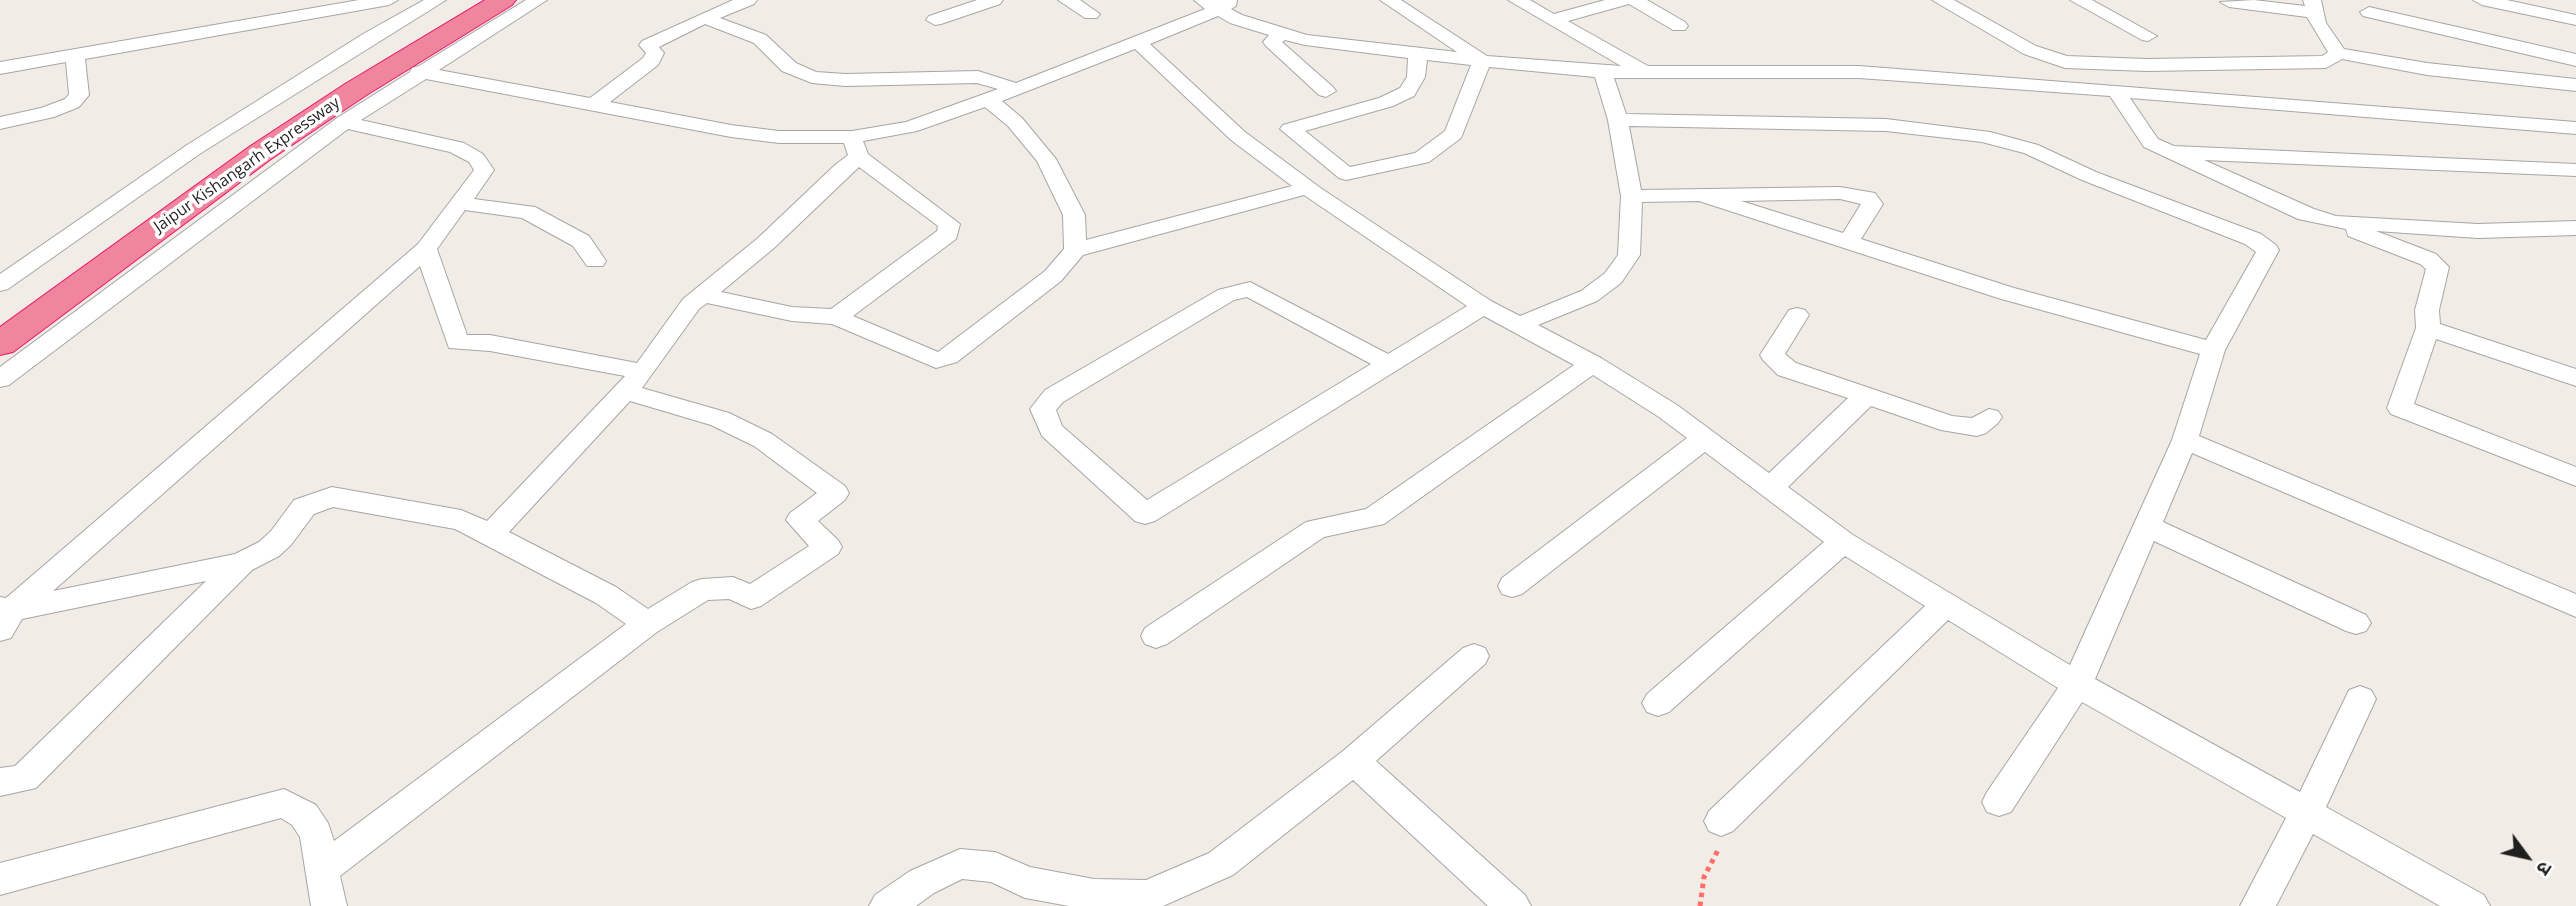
<!DOCTYPE html>
<html>
<head>
<meta charset="utf-8">
<style>
	body { margin:0 }
	#map { position:relative; width:2576px; height:906px; overflow:hidden; background:#f1ece5; font-family:"Open Sans","Noto Sans Devanagari",sans-serif }
	canvas { display:block }
	.north { position:absolute; left:2492px; top:822px; width:70px; height:70px; -webkit-text-stroke:5px #fff; paint-order:stroke; rotate:123deg; font-size:19px; font-weight:700; line-height:28px; text-align:center; color:#1f1f1f }
	.north::after { content:''; display:block; margin:auto; width:24px; height:32px; background:#1f1f1f; clip-path:polygon(50% 0,100% 100%,50% 72%,0 100%) }
</style>
</head>
<body>
<div id="map">
<canvas width="2576" height="906"></canvas>
<div class="north">उ</div>
</div>
<script>
const context = document.querySelector('canvas').getContext('2d');
context.lineJoin = 'round';
function poly(rows) {
  const path = new Path2D();
  for (const r of rows) {
    path.moveTo(r[0], r[1]);
    for (let i = 2; i < r.length; i += 2) path.lineTo(r[i], r[i + 1]);
  }
  return path;
}
function trace(path, color, width, dash) {
  context.strokeStyle = color;
  context.lineWidth = width;
  context.lineCap = dash ? 'butt' : 'round';
  context.setLineDash(dash || []);
  context.stroke(path);
}
function paint(path, color) {
  context.fillStyle = color;
  context.fill(path, 'evenodd');
}
function drawText(font, color, halo, rows, align = 'center') {
  context.font = font + ' "Open Sans",sans-serif';
  context.lineWidth = 7;
  context.setLineDash([]);
  context.textBaseline = 'middle';
  context.strokeStyle = halo;
  context.fillStyle = color;
  for (const [text, x, y, turn = 0] of rows) {
    context.save();
    context.translate(x, y);
    context.rotate((+turn || 0) * Math.PI / 180);
    context.textAlign = isNaN(turn) ? turn : align;
    if (halo) context.strokeText(text, 0, 0);
    context.fillText(text, 0, 0);
    context.restore();
  }
}
const minor = poly([
	[359,0,398,0,389,5,85,59,89,95,79,107,54,117,0,129,0,117,41,108,65,99,69,94,66,62,0,74,0,62,359,0],
	[424,0,446,0,201,153,8,289,0,291,0,274,187,145,363,34,424,0],
	[526,0,547,0,439,70,590,98,643,58,646,53,639,45,642,41,733,0,757,0,754,4,720,18,766,35,796,63,816,72,845,74,978,71,1016,83,1205,9,1194,0,1237,0,1236,6,1231,9,1242,15,1307,35,1457,52,1380,0,1401,0,1487,56,1621,66,1508,0,1530,0,1554,14,1605,0,1647,0,1685,22,1688,26,1685,30,1673,30,1629,4,1568,21,1648,66,1859,66,2576,122,2576,134,2130,98,2158,139,2174,146,2576,164,2576,176,2204,160,2314,209,2336,216,2478,224,2576,221,2576,235,2478,238,2376,231,2436,254,2449,267,2439,310,2440,324,2576,369,2576,386,2436,339,2414,404,2576,467,2576,486,2391,414,2387,408,2416,328,2415,310,2426,269,2420,264,2348,236,2346,229,2298,219,2144,147,2110,96,1859,78,1614,78,1626,114,1886,119,1990,132,2038,145,2096,172,2261,234,2276,245,2279,250,2225,350,2199,436,2576,594,2576,617,2192,453,2163,522,2366,615,2371,623,2366,631,2356,634,2346,631,2154,541,2095,679,2300,792,2349,690,2360,686,2371,690,2376,699,2326,807,2484,895,2490,906,2440,906,2313,834,2276,906,2240,906,2286,818,2082,702,2011,812,1999,816,1987,812,1982,802,1987,792,2058,688,1948,620,1733,831,1721,836,1709,831,1704,821,1709,811,1925,606,1845,556,1669,712,1658,716,1647,712,1642,703,1647,694,1824,542,1705,452,1522,594,1512,597,1502,594,1498,586,1502,578,1687,438,1659,417,1593,375,1384,524,1324,537,1167,644,1156,648,1145,644,1141,636,1145,628,1306,522,1366,509,1574,365,1484,316,1155,521,1145,524,1135,521,1042,436,1030,409,1045,390,1218,290,1250,282,1388,354,1467,306,1304,195,1083,255,1061,281,957,362,936,368,832,324,792,321,707,303,699,309,642,388,729,413,772,434,845,486,849,493,845,500,818,521,838,540,842,547,838,554,761,606,751,609,729,599,708,600,657,632,340,876,347,906,311,906,300,837,292,825,281,818,0,895,0,863,284,789,316,805,328,823,334,841,626,624,596,603,455,529,333,507,314,514,291,545,279,556,252,570,36,788,0,796,0,768,15,766,206,581,22,619,11,638,0,641,0,597,6,598,418,244,474,170,469,162,450,152,348,129,9,385,0,387,0,367,337,118,410,72,412,68,419,66,526,0],
	[1218,16,1230,23,1269,35,1263,42,1266,46,1319,95,1326,97,1336,91,1333,87,1282,42,1285,40,1305,45,1408,58,1407,77,1400,88,1379,98,1283,125,1280,129,1339,178,1346,180,1429,162,1461,138,1489,67,1595,77,1608,120,1621,196,1618,255,1605,273,1581,291,1520,316,1491,301,1322,189,1245,132,1150,44,1218,16],
	[705,24,754,43,782,71,812,83,845,86,977,83,998,89,906,122,852,131,779,131,731,125,610,102,658,65,664,53,659,47,705,24],
	[1135,49,1231,140,1292,186,1086,240,1085,215,1056,159,1022,118,1002,101,1135,49],
	[1427,60,1471,65,1445,131,1415,153,1350,167,1305,131,1393,106,1414,96,1425,77,1427,60],
	[426,79,731,137,779,143,844,143,848,155,835,165,758,238,683,299,637,363,490,335,467,335,437,249,465,210,522,218,573,246,587,266,603,266,606,261,589,236,535,207,474,199,494,170,483,154,464,143,361,120,426,79],
	[985,107,1008,126,1037,161,1063,215,1064,249,1045,271,938,352,853,316,956,239,960,224,868,154,863,141,917,131,985,107],
	[1629,126,1886,131,1982,142,2024,153,2082,180,2245,244,2256,252,2206,340,2014,288,1861,239,1883,204,1875,193,1840,187,1641,190,1629,126],
	[859,167,938,226,937,231,831,309,792,307,721,292,774,248,859,167],
	[1840,199,1861,204,1843,233,1741,201,1840,199],
	[1699,201,1998,298,2200,354,2172,440,2070,665,1853,535,1788,487,1871,406,1941,430,1977,436,1986,433,1998,423,2002,417,1998,411,1989,409,1972,418,1952,416,1796,363,1785,354,1809,315,1805,310,1797,308,1789,310,1760,355,1763,360,1778,375,1848,398,1769,473,1677,405,1601,358,1538,325,1597,301,1621,283,1640,255,1642,202,1699,201],
	[420,266,449,348,490,351,625,376,487,521,461,510,332,487,294,500,271,531,259,542,235,554,53,591,420,266],
	[1247,297,1371,364,1147,500,1062,426,1056,410,1063,402,1234,300,1247,297],
	[630,401,711,425,754,446,817,493,790,513,786,520,809,546,750,584,733,577,702,579,692,582,648,609,616,587,509,532,630,401],
	[977,0,1003,0,1000,4,941,24,935,25,926,20,929,16,977,0],
	[1058,0,1080,0,1100,14,1097,18,1085,18,1058,0],
	[1932,0,1954,0,2036,46,2067,56,2147,59,2322,56,2328,52,2307,17,2229,7,2220,2,2254,0,2305,6,2303,0,2321,0,2326,23,2344,49,2427,63,2576,79,2576,91,2427,75,2342,59,2326,68,2147,71,2065,68,2024,54,1932,0],
	[2070,0,2092,0,2157,36,2148,41,2142,40,2070,0],
	[2473,0,2507,0,2576,15,2576,25,2482,5,2473,0],
	[2369,7,2576,54,2576,66,2363,16,2360,12,2369,7],
	[1474,644,1485,648,1489,656,1485,664,1376,761,1525,895,1531,906,1488,906,1353,780,1233,875,1163,906,1069,906,1025,898,991,882,962,879,934,893,916,906,869,906,875,895,910,871,960,849,995,852,1030,867,1094,879,1146,880,1209,853,1343,751,1463,648,1474,644]
]);
const highway = poly([
	[485,0,516,0,512,5,365,96,271,159,13,352,0,355,0,327,249,147,345,84,485,0]
]);
trace(minor, '#a6a6a6', 2);
trace(highway, '#ed1469', 2);
trace(poly([
	[1700,906,1704,877,1719,848]
]), '#ff6f67', 5, [4.5, 4.5]);
paint(minor, '#fff');
paint(highway, '#f0859e');
drawText('16px', '#1f1f1f', '#fff', [
	["Jaipur Kishangarh Expressway",247,165,-35]
]);
</script>
</body>
</html>
